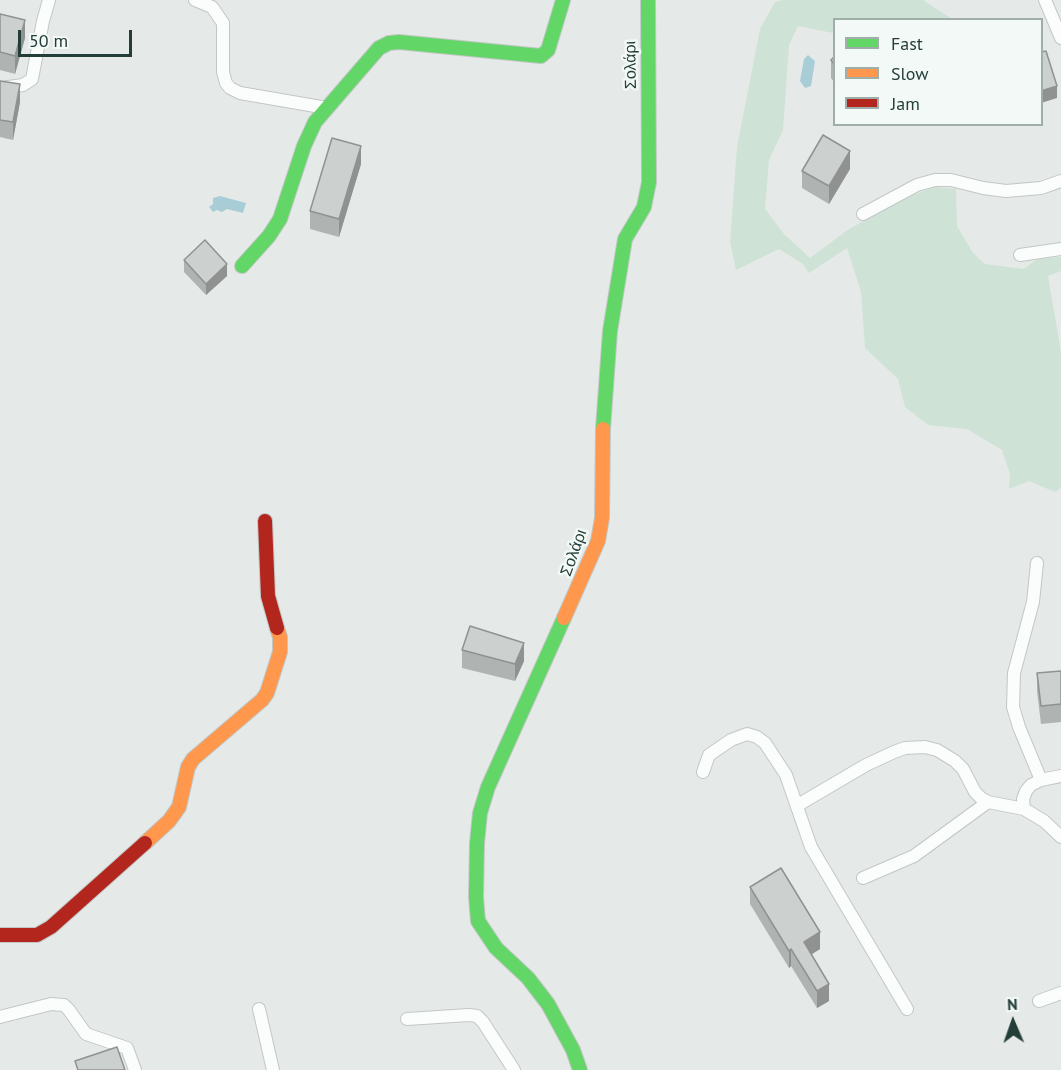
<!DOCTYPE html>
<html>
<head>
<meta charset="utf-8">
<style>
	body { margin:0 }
	#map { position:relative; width:1061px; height:1070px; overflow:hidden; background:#e5eae8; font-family:"PT Sans",sans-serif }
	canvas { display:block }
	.legend { position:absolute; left:833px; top:18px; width:210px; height:108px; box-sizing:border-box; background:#f3f9f6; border:2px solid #a0aeaa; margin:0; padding:8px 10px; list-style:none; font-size:18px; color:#233d38 }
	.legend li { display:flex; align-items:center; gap:12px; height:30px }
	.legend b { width:30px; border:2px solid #a0aeaa }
	.north { position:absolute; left:983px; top:992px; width:60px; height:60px; -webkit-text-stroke:4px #f3f9f6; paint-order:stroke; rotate:358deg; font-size:16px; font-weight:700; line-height:24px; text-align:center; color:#233d38 }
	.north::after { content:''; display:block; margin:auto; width:21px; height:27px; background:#233d38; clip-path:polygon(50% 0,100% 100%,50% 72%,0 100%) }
	.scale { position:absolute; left:18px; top:30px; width:114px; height:27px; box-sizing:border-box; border:3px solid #233d38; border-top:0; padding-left:8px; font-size:18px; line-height:21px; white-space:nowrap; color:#233d38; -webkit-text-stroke:4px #f3f9f6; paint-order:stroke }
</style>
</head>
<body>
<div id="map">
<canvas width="1061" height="1070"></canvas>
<ul class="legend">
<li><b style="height:8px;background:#63d668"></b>Fast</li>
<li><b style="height:8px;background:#ff974d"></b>Slow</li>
<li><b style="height:8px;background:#b3261e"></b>Jam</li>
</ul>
<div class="north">N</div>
<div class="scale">50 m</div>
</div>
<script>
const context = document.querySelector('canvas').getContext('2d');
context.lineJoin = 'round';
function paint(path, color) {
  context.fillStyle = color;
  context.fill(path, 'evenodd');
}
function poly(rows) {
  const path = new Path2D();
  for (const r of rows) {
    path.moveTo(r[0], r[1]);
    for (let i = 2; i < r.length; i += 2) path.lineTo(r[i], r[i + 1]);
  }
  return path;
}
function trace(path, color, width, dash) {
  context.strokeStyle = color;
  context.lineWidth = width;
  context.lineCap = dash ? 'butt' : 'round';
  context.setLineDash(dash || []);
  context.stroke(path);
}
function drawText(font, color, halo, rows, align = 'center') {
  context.font = font + ' "PT Sans",sans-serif';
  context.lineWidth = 5;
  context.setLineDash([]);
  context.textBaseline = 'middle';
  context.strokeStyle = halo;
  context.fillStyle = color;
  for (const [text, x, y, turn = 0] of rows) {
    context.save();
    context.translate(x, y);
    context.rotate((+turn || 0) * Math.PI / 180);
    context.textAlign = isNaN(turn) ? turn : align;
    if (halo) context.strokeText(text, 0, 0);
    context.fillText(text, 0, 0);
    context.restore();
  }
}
paint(poly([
	[783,0,923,0,952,19,834,20,834,33,833,33,798,26,789,45,783,130,769,160,765,209,784,234,810,258,849,229,906,198,934,187,956,189,957,226,973,253,985,264,1024,269,1037,259,1061,257,1061,271,1048,276,1061,352,1061,488,1055,492,1029,481,1009,489,1010,474,1002,450,967,429,928,425,905,407,898,379,865,348,861,292,847,248,809,273,803,264,779,249,736,270,730,242,737,147,760,29,775,2]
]), '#cfe2d6');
paint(poly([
	[808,55,815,61,811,86,805,88,800,81,804,59],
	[220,196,246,203,243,213,227,209,222,212,217,210,213,212,209,207,213,204,213,198]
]), '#a8cdd6');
const street = poly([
	[195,0,212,7,223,23,223,72,226,83,230,88,240,93,327,108],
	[1045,0,1061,38],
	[0,88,23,85,32,79,43,21,49,0],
	[863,214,917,185,935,180,951,180,983,188,1006,191,1041,188,1061,181],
	[1020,255,1061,249],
	[1037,563,1033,602,1014,673,1013,707,1019,727,1041,780],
	[703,772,709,755,731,740,747,734,757,737,765,743,786,775,811,847,907,1009],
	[798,805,866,765,894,752,905,748,925,747,937,750,955,761,963,769,975,792,981,798,988,802,1024,809,1044,821,1061,837],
	[1024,809,1023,799,1026,791,1031,785,1041,780,1061,776],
	[863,878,914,856,988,802],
	[1039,1001,1061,993],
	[259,1009,273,1070],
	[0,1017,51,1004,64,1005,69,1010,86,1034,127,1048,135,1070],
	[407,1019,469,1015,477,1016,483,1022,514,1070]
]);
const fast = poly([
	[242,266,269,236,280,219,304,146,315,122,379,48,389,43,399,42,541,56,548,50,563,0],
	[603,429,610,331,625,239,644,207,649,182,648,0],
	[564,618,488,787,480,813,477,843,476,897,478,921,496,948,528,978,548,1004,573,1050,580,1070]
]);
const slow = poly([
	[564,618,598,541,602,518,603,429],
	[145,843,169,821,179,807,188,767,193,759,262,700,267,693,280,652,280,637,277,628]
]);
const jam = poly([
	[265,521,268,596,277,628],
	[0,935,37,935,51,927,145,843]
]);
trace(street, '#c2c7c5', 14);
trace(fast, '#c1c7c5', 16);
trace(slow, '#c1c7c5', 16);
trace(jam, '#c1c7c5', 16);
trace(street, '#fbfcfc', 12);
trace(fast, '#63d668', 14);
trace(slow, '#ff974d', 14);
trace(jam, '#b3261e', 14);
paint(poly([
	[0,14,25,38,15,74,0,70],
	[834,57,834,82,831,78,831,60],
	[0,81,20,102,13,140,0,137],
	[361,164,339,237,310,229,310,211],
	[850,169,829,204,802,188,802,171],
	[184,260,227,276,206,295,184,272],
	[462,650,524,661,515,681,462,668],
	[1061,671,1061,722,1041,724,1037,691,1037,673],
	[750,887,820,949,812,954,829,1001,817,1008,791,966,789,968,750,904]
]), '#afb4b2');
paint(poly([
	[25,20,25,38,15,74,15,56],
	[20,84,20,102,13,140,13,122],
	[1057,86,1057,98,1041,103,1041,91],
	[361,146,361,164,339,237,339,219],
	[850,151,850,169,829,204,829,186],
	[227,264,227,276,206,295,206,284],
	[524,643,524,661,515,681,515,664],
	[820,932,820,949,804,959,804,942],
	[791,949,791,966,789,968,789,951],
	[829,984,829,1001,817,1008,817,991]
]), '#8f9291');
const building = poly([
	[0,14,25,20,15,56,0,52,0,14],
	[1046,51,1057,86,1041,91,1041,52,1046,51],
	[834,57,834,64,831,60,834,57],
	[0,81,20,84,13,122,0,120,0,81],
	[823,135,850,151,829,186,802,171,823,135],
	[332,138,361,146,339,219,310,211,332,138],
	[205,240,227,264,206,284,184,260,205,240],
	[470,626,524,643,515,664,462,650,470,626],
	[1061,671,1061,704,1041,706,1037,673,1061,671],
	[781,868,820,932,804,942,829,984,817,991,791,949,789,951,750,887,781,868],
	[117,1047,125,1070,78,1070,75,1061,117,1047]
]);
paint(building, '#ccd1cf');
trace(building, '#8f9291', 1.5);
drawText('16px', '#233d38', '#f3f9f6', [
	["Σολάρι",631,65,-91],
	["Σολάρι",574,553,-70]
]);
</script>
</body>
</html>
